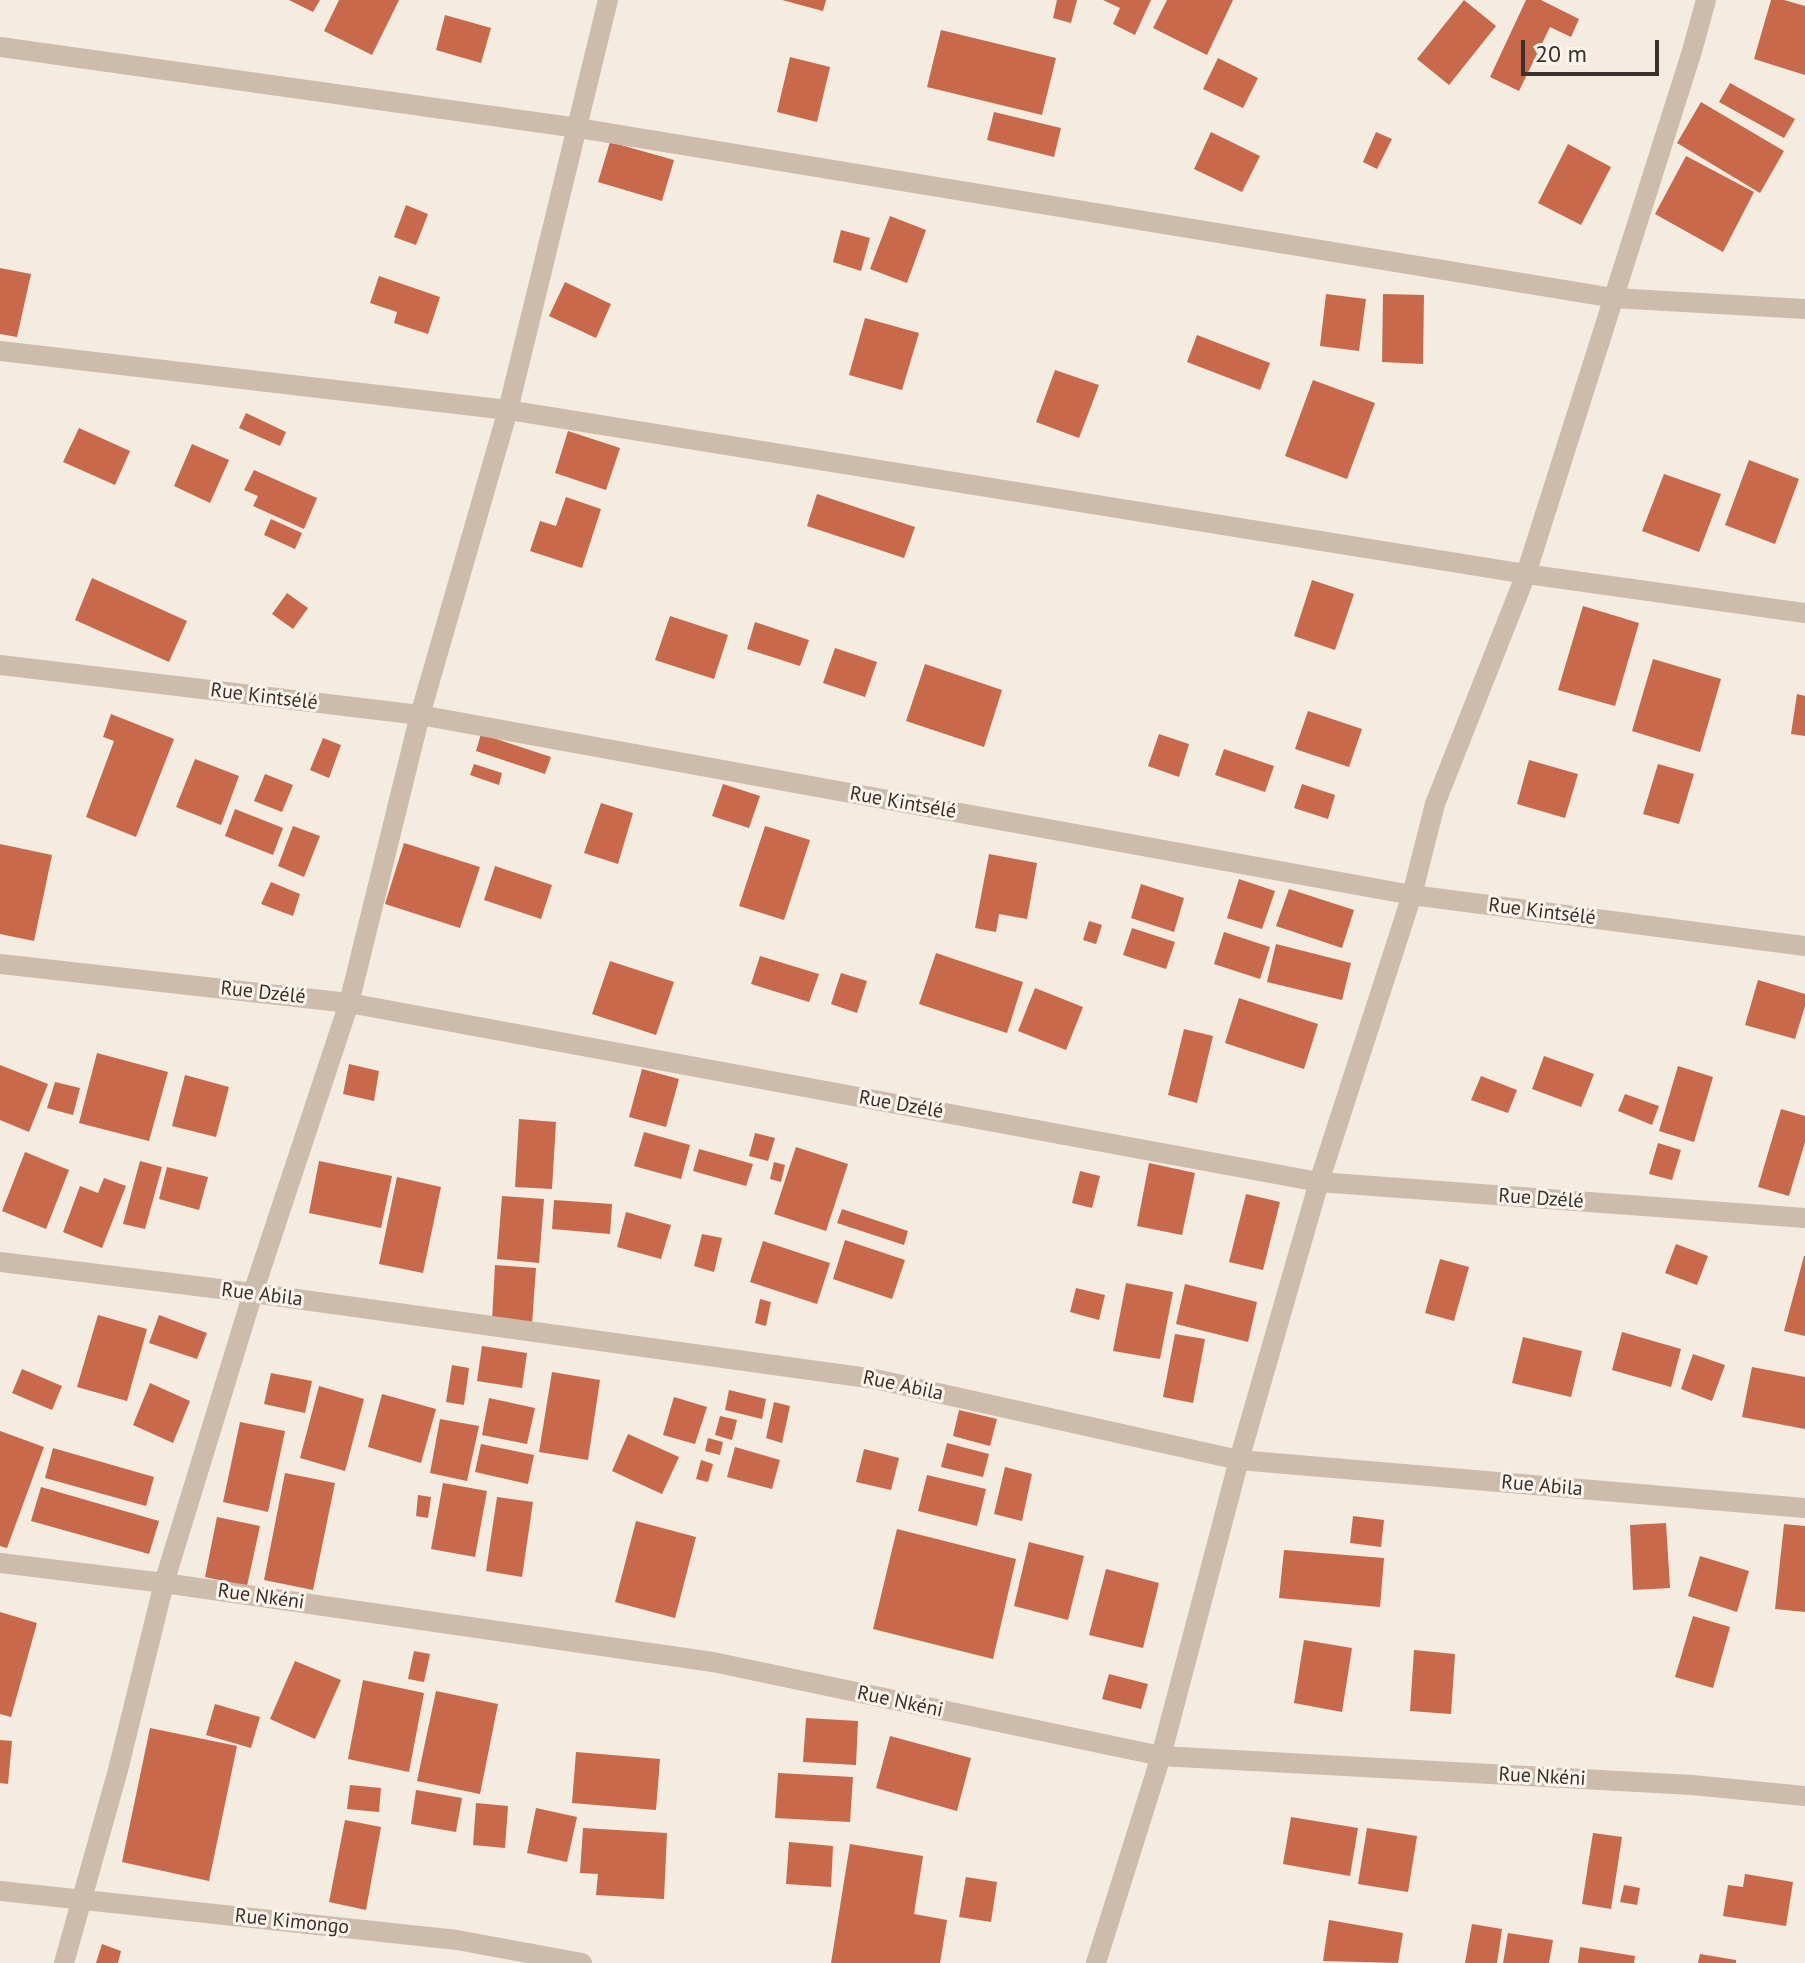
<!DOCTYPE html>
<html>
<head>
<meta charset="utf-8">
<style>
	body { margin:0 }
	#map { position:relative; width:1805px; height:1963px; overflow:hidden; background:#f4ebe1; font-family:"PT Sans",sans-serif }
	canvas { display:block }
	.scale { position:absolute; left:1521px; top:40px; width:138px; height:36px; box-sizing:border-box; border:4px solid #3b302b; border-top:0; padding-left:10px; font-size:24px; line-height:28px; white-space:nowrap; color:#3b302b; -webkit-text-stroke:6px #fbf5ee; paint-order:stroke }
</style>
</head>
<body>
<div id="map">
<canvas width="1805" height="1963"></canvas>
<div class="scale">20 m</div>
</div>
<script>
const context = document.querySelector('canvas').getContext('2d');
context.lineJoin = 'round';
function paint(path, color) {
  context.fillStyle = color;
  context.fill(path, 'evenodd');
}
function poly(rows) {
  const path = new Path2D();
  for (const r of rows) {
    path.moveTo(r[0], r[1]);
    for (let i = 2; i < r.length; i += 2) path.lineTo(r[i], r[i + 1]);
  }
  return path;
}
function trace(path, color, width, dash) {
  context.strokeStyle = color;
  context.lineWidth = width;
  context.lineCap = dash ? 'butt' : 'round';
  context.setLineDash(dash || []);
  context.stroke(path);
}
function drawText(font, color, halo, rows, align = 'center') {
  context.font = font + ' "PT Sans",sans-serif';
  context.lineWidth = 6;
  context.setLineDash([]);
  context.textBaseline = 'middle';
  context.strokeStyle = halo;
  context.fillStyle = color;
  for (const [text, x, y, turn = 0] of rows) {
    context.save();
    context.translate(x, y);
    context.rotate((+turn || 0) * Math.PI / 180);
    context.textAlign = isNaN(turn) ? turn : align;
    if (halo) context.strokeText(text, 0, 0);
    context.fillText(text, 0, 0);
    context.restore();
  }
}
paint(poly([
	[289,0,320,0,313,12],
	[339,0,399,0,372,55,324,31],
	[782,0,826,0,823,11],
	[1057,0,1077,0,1071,23,1053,18],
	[1103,0,1151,0,1135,35,1113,24,1120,8],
	[1167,0,1233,0,1207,55,1153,28],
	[1464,0,1496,26,1449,85,1417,59],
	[1526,0,1541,0,1579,19,1571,37,1550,27,1519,91,1490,77],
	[1771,0,1784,0,1805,6,1805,75,1754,59],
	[445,15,491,28,481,63,436,50],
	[941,30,1056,58,1042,115,927,87],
	[790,57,830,67,817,122,777,112],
	[1218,58,1258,78,1243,108,1203,89],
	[1730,83,1795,119,1784,138,1719,102],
	[1701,102,1784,151,1760,193,1677,143],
	[994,112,1061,128,1054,157,987,140],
	[1211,132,1260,156,1242,192,1194,169],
	[1376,132,1392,139,1377,169,1363,162],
	[610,142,674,160,662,201,598,182],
	[1568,144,1611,167,1581,225,1538,203],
	[1686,156,1754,192,1723,252,1655,214],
	[406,205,428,214,416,245,394,237],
	[890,216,926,230,907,283,870,269],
	[841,230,870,238,861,271,833,262],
	[0,268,31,274,17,337,0,334],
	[379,276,440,297,428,334,394,323,397,312,370,303],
	[565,282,611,304,596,338,549,316],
	[1326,294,1366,299,1359,351,1320,346],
	[1383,294,1424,295,1423,364,1382,362],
	[865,318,919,333,902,390,849,375],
	[1197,335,1270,363,1260,390,1187,362],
	[1055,370,1099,385,1079,438,1036,422],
	[1313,380,1375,403,1347,479,1285,456],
	[246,413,286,432,280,446,239,428],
	[79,428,130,451,115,485,63,462],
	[568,431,620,448,606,490,555,473],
	[192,444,229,460,210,503,174,486],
	[1749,460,1799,479,1775,544,1725,525],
	[254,470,317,498,304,529,253,506,258,496,244,490],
	[1664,474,1721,494,1699,552,1642,531],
	[817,494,915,527,904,558,807,526],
	[566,497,601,509,582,568,530,551,540,521,556,526],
	[271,519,302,533,295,549,264,535],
	[92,578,187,621,169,662,75,620],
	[1312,580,1354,594,1335,650,1294,636],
	[287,593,308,608,293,629,272,614],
	[1583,606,1639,623,1615,706,1558,690],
	[670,616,728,635,714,679,655,660],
	[755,622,809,640,800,666,747,649],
	[835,648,877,662,865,697,823,683],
	[1653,659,1721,679,1700,752,1632,731],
	[925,664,1002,690,984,747,906,721],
	[1797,694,1805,696,1805,736,1791,734],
	[1308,711,1362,729,1349,767,1295,749],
	[111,714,174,739,136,837,86,817,114,741,103,737],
	[481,734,551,757,545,774,476,751],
	[1159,734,1189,744,1179,777,1148,766],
	[323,738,341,745,329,778,310,770],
	[1224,749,1274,766,1265,792,1215,775],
	[195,759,239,776,221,825,176,807],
	[1529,760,1578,774,1565,818,1517,804],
	[474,764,502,773,499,785,470,775],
	[1658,764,1694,774,1679,824,1643,814],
	[265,774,293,785,282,812,254,801],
	[723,784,760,796,749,828,712,816],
	[1302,784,1335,795,1328,819,1294,808],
	[601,803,633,813,618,864,584,853],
	[235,809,283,828,273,855,225,836],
	[293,826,320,836,304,877,278,866],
	[765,826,810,840,784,920,739,906],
	[404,843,480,867,460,928,385,904],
	[0,844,52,855,34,941,0,934],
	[989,854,1037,863,1027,919,999,914,996,932,975,928],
	[495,866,552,885,541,919,484,900],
	[1239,879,1275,891,1262,929,1227,918],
	[271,882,300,894,293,916,261,904],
	[1141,884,1184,898,1174,932,1131,918],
	[1289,889,1354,910,1342,948,1276,926],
	[1089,921,1102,925,1096,944,1083,940],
	[1132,928,1175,942,1166,969,1123,955],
	[1224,932,1270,947,1260,979,1214,964],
	[1276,944,1351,963,1342,1000,1267,982],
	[936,953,1023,982,1007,1033,919,1004],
	[760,956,819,974,809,1002,751,984],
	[610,961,674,982,656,1035,592,1014],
	[841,973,867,981,857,1013,831,1004],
	[1758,980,1805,994,1805,1006,1795,1039,1745,1025],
	[1035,988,1083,1007,1066,1050,1018,1031],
	[1239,998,1318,1024,1304,1069,1225,1043],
	[1184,1029,1213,1036,1197,1103,1168,1095],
	[97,1053,168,1072,149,1141,79,1123],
	[1544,1056,1594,1074,1581,1107,1532,1089],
	[349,1064,379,1071,374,1101,343,1094],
	[0,1065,48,1084,29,1132,0,1120],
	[1678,1066,1713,1077,1694,1142,1659,1131],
	[642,1069,679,1079,666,1127,629,1117],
	[185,1075,229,1087,216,1137,172,1126],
	[1481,1076,1517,1090,1508,1113,1471,1100],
	[55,1082,80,1088,73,1115,47,1108],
	[1625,1094,1659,1106,1652,1125,1618,1111],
	[1781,1109,1805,1116,1805,1142,1789,1196,1758,1187],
	[519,1119,556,1122,552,1189,515,1187],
	[644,1132,690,1145,681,1179,634,1166],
	[755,1133,775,1138,768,1161,749,1156],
	[1658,1143,1681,1150,1672,1180,1649,1174],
	[796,1147,848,1164,826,1231,774,1214],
	[699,1149,753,1164,746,1186,693,1171],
	[25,1152,69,1170,46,1229,2,1211],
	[140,1161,162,1167,145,1229,123,1224],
	[319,1161,392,1176,381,1228,309,1213],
	[774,1162,785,1165,781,1182,770,1179],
	[1149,1163,1195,1173,1182,1235,1137,1226],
	[167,1167,208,1177,199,1210,159,1199],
	[1080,1171,1100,1176,1092,1208,1072,1203],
	[397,1177,441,1187,423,1273,379,1264],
	[104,1178,126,1186,102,1248,63,1232,80,1186,98,1193],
	[1246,1194,1280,1202,1263,1270,1229,1262],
	[502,1196,544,1199,539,1263,497,1259],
	[554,1200,612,1204,610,1234,552,1229],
	[842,1209,908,1231,904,1245,837,1223],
	[626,1212,671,1225,661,1259,617,1247],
	[702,1234,722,1238,714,1272,694,1266],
	[845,1240,905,1260,892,1299,833,1279],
	[763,1241,830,1263,817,1304,750,1282],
	[1676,1244,1708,1256,1697,1285,1665,1273],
	[1804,1256,1805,1256,1805,1336,1784,1331],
	[1440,1259,1469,1267,1454,1321,1425,1313],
	[495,1265,536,1268,532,1324,492,1321],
	[1126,1283,1173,1292,1160,1359,1113,1351],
	[1185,1284,1257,1302,1248,1342,1176,1324],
	[1076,1288,1105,1295,1099,1320,1070,1312],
	[760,1299,771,1302,766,1326,755,1323],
	[98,1315,147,1329,127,1401,77,1387],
	[159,1315,207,1333,197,1359,149,1343],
	[1622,1332,1681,1349,1671,1387,1612,1370],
	[1175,1334,1205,1339,1193,1403,1163,1397],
	[1523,1337,1582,1351,1571,1397,1512,1383],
	[482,1346,527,1353,522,1388,477,1381],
	[1693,1354,1725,1365,1712,1401,1681,1389],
	[452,1365,469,1368,464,1405,446,1402],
	[1752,1367,1805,1377,1805,1429,1742,1417],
	[22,1369,62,1386,52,1410,12,1393],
	[552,1372,600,1380,588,1460,539,1452],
	[271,1373,312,1381,305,1413,264,1404],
	[150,1383,190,1401,173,1443,133,1425],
	[319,1386,364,1399,345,1471,300,1458],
	[729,1390,766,1399,762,1419,725,1410],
	[382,1394,436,1409,421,1463,368,1447],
	[674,1397,707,1407,695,1444,663,1435],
	[489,1398,535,1408,527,1444,482,1435],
	[774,1402,790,1406,782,1443,766,1438],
	[959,1410,997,1419,990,1446,953,1436],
	[720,1416,737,1420,732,1440,715,1435],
	[440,1419,479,1426,467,1481,430,1473],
	[240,1422,285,1431,268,1512,223,1502],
	[0,1431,44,1447,7,1548,0,1546],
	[628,1434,679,1457,662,1494,612,1471],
	[708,1438,723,1442,720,1455,705,1451],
	[947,1443,989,1454,983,1477,941,1467],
	[481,1444,534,1455,528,1484,475,1472],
	[735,1447,780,1460,772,1489,727,1477],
	[53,1448,154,1477,146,1506,45,1478],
	[864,1449,899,1458,891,1490,856,1482],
	[701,1460,713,1464,708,1482,696,1479],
	[1005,1467,1032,1474,1022,1521,994,1514],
	[285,1473,335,1483,313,1590,264,1580],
	[927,1475,986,1489,977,1526,918,1511],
	[443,1483,487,1491,475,1557,431,1549],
	[41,1487,159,1521,149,1554,31,1521],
	[418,1495,431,1497,428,1518,416,1516],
	[497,1497,533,1502,522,1577,486,1571],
	[1353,1516,1384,1520,1381,1547,1350,1543],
	[217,1517,260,1526,247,1586,205,1577],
	[636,1521,696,1537,675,1618,615,1602],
	[1666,1523,1670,1588,1633,1590,1630,1525],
	[1784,1524,1805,1526,1805,1612,1775,1609],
	[897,1529,1016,1559,993,1659,873,1629],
	[1029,1542,1084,1556,1068,1620,1014,1606],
	[1284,1550,1384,1558,1380,1607,1279,1598],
	[1700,1556,1749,1571,1737,1612,1688,1596],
	[1106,1569,1159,1583,1143,1648,1089,1635],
	[0,1612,37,1623,11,1717,0,1714],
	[1693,1616,1730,1627,1713,1688,1675,1677],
	[1304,1640,1352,1648,1342,1712,1294,1703],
	[1414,1650,1455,1654,1451,1714,1410,1711],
	[414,1651,430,1654,424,1682,408,1679],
	[295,1661,341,1680,315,1739,270,1719],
	[1109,1674,1148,1684,1141,1709,1102,1699],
	[363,1680,424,1693,409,1772,348,1759],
	[436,1691,498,1704,480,1794,417,1781],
	[215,1704,260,1717,251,1748,206,1735],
	[806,1718,858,1721,856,1765,803,1762],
	[150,1728,237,1746,209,1881,122,1862],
	[890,1736,971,1758,957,1811,876,1788],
	[0,1740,12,1741,8,1784,0,1783],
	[576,1752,660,1759,656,1810,572,1803],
	[778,1773,853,1777,850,1822,775,1818],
	[350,1785,381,1788,379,1812,347,1809],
	[416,1790,462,1798,456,1832,411,1824],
	[476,1803,508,1806,505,1848,473,1845],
	[536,1808,577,1817,567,1862,527,1853],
	[1291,1817,1358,1828,1350,1876,1283,1864],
	[345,1820,381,1827,366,1910,329,1902],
	[583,1828,667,1833,664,1899,596,1895,598,1874,580,1873],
	[1367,1828,1417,1836,1408,1892,1358,1884],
	[1593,1833,1622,1837,1611,1909,1582,1904],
	[789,1842,833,1846,831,1887,786,1884],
	[850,1844,923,1856,914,1914,947,1920,940,1963,831,1963],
	[1745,1874,1793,1882,1786,1926,1723,1916,1728,1885,1743,1887],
	[966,1877,997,1882,991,1922,959,1917],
	[1624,1885,1640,1888,1637,1905,1620,1902],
	[1329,1920,1403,1933,1398,1963,1323,1961],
	[1472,1924,1502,1929,1497,1963,1465,1963],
	[1508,1933,1553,1940,1549,1963,1503,1963],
	[102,1944,121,1951,118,1963,96,1963],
	[1580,1947,1635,1956,1634,1963,1578,1963],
	[1700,1954,1736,1960,1736,1963,1698,1963]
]), '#c8694b');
trace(poly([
	[0,47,578,128,1614,298,1805,309],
	[0,351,508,410,1526,574,1805,613],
	[0,665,420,715,1412,895,1805,946],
	[0,964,349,1003,1319,1182,1805,1218],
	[0,1262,253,1293,875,1379,1239,1460,1805,1508],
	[0,1563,164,1583,713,1662,1161,1756,1692,1785,1805,1796],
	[0,1891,457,1940,582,1963],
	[64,1963,118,1770,164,1583,253,1293,349,1003,420,715,508,410,608,0],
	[1096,1963,1161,1756,1239,1460,1319,1182,1412,895,1435,804,1526,574,1692,51,1706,0]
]), '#cdbbac', 20);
drawText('20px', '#3b302b', '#fbf5ee', [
	["Rue Kintsélé",264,697,7],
	["Rue Kintsélé",903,803,10],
	["Rue Kintsélé",1542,912,7],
	["Rue Dzélé",263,993,6],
	["Rue Dzélé",901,1105,10],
	["Rue Dzélé",1541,1199,4],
	["Rue Abila",262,1295,7],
	["Rue Abila",903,1386,12],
	["Rue Abila",1542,1486,5],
	["Rue Nkéni",261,1597,8],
	["Rue Nkéni",900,1702,12],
	["Rue Nkéni",1542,1777,3],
	["Rue Kimongo",292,1922,6]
]);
</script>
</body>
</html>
